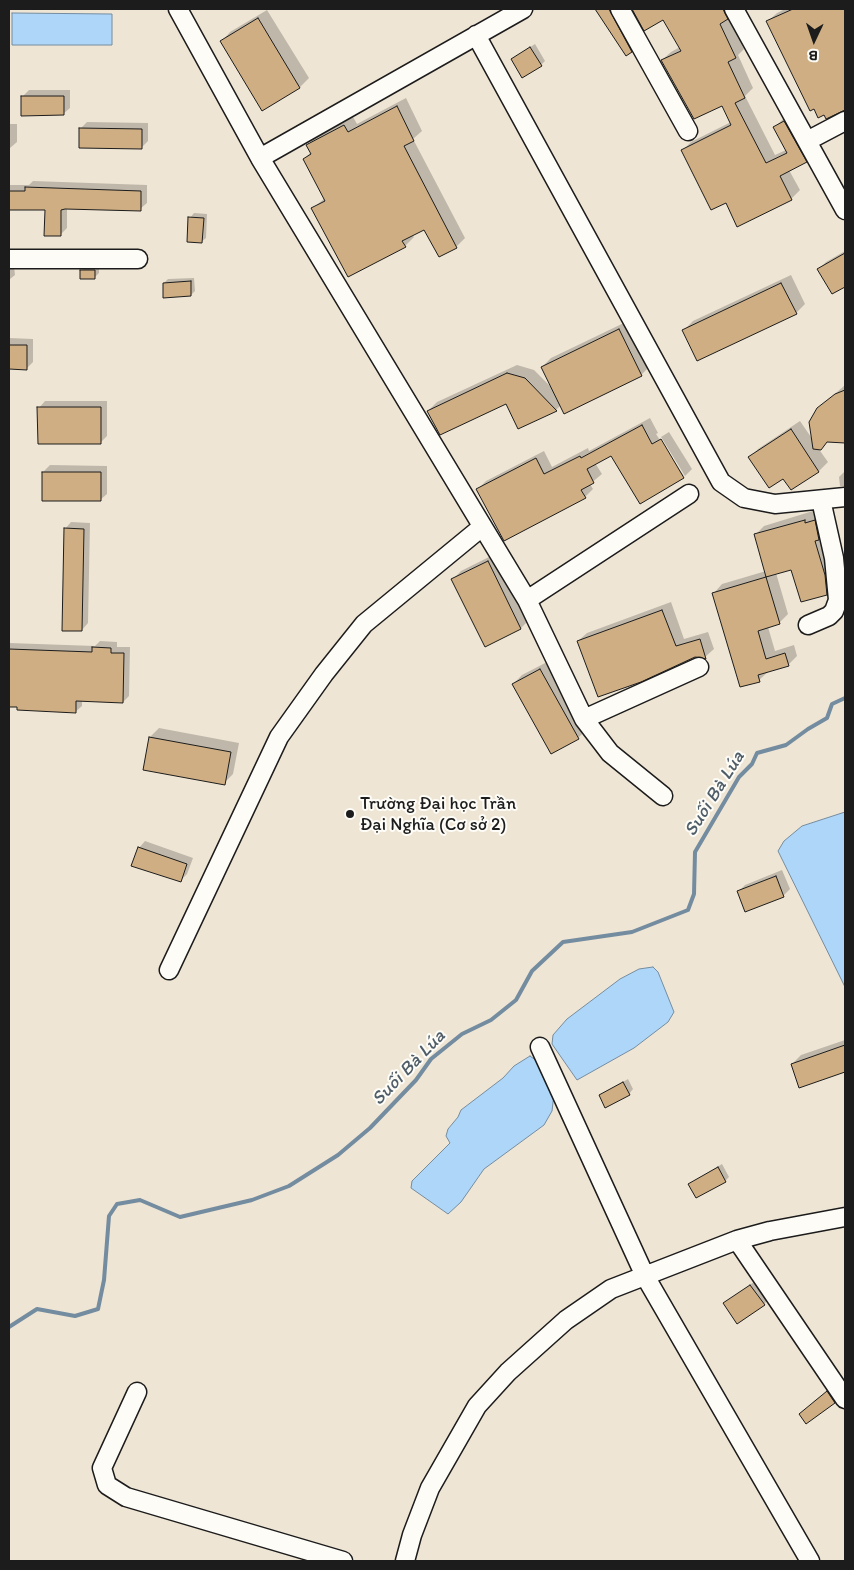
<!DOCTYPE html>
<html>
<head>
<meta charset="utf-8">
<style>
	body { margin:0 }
	#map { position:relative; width:854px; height:1570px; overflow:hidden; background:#efe5d4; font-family:Itim,sans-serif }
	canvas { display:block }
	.frame { position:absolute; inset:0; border:10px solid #1c1c1c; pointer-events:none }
	.north { position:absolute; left:789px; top:15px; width:50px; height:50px; -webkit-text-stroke:4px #fdfcf7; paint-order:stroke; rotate:183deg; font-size:14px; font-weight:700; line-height:20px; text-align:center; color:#1c1c1c }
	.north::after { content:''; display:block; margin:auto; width:18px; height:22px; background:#1c1c1c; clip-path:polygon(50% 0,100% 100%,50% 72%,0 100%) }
</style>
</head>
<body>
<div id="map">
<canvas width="854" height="1570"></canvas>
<div class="frame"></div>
<div class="north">B</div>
</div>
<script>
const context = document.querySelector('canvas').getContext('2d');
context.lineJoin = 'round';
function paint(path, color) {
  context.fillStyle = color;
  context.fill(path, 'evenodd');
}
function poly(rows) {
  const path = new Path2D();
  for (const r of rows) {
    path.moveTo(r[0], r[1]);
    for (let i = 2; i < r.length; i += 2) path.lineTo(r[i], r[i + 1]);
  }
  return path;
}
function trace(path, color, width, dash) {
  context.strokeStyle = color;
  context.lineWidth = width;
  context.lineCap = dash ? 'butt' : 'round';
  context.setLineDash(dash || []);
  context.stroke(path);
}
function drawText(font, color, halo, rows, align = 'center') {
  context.font = font + ' Itim,sans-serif';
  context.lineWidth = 4;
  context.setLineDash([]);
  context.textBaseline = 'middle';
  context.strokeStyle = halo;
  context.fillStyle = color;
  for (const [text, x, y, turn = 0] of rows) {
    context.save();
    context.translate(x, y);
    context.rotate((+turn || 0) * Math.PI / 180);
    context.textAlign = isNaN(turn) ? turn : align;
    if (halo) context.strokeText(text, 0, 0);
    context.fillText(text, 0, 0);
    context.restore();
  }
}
const water = poly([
	[12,13,112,14,112,45,12,45,12,13],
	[845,812,845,987,778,851,784,841,802,826,845,812],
	[653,967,658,972,674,1012,668,1022,634,1048,577,1080,552,1044,553,1035,567,1019,620,979,639,969,653,967],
	[530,1056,541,1064,554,1094,552,1111,544,1125,484,1169,461,1202,448,1214,411,1188,412,1181,450,1143,446,1136,448,1129,458,1117,461,1110,503,1078,514,1066,530,1056]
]);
paint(water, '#aed6f8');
trace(water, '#748ca0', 1);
paint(poly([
	[596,9,621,9,640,42,626,54],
	[632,9,735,9,729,16,744,49,738,55,753,88,745,96,775,155,786,150,775,127,784,118,793,114,814,153,806,161,789,170,800,190,791,199,726,202,682,151,691,142,731,122,722,104,662,60,671,52,680,47,664,18,645,29],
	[785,9,845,9,845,109,840,110,768,21,777,13],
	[267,10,309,78,300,87,263,109,222,41,230,32],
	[535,44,545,61,541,65,512,59],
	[29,90,70,90,70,108,63,114,22,97],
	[406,98,422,131,413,139,465,238,456,247,439,256,425,228,412,235,414,237,405,246,313,208,325,198,304,159,311,152,308,145,316,136,353,117,357,124],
	[87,122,148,123,148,141,141,148,80,129],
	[9,124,17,124,17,142,10,148],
	[33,181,147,185,147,203,140,209,67,209,67,228,60,235,46,209,9,209,9,185,29,185],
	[194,213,207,214,206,238,201,242,190,218],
	[845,251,845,285,832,293,819,269,826,262],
	[9,264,14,266,15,275,10,279],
	[86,266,99,266,99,273,95,277,82,270],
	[791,275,805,304,796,313,684,330,693,321],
	[194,278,195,291,191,295,164,283,168,279],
	[628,321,650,366,641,375,565,412,561,405,556,410,519,427,507,402,428,411,437,402,517,365,534,370,553,389,542,367,551,358],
	[9,338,33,339,33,362,26,369,9,368],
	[845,385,845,441,828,440,818,448,828,462,819,471,791,489,783,477,750,458,758,449,800,421,813,440,828,400],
	[45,401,107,401,107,436,100,443,39,408],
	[650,418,658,433,656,434,684,476,641,503,611,454,595,463,602,474,590,484,593,489,585,497,478,489,486,481,544,451,552,467,588,448,589,451],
	[669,432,692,469,685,476,661,437],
	[50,465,107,466,107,494,100,500,43,472],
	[845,471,845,486,840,486,839,477],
	[813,511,814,515,823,512,835,585,826,594,792,568,776,573,788,614,779,623,768,627,775,651,794,645,797,656,788,665,769,671,759,680,714,593,722,584,766,571,755,535,764,526],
	[71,522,90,523,88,623,82,630,65,529],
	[497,553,530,619,521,628,485,646,452,580,461,571],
	[671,602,684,639,708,632,714,649,705,657,578,641,587,633],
	[100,641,117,642,117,647,130,647,129,696,123,702,82,700,82,706,75,712,9,706,9,643,95,646],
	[549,661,587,729,578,738,513,684,522,675],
	[159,728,239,743,233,774,224,783,144,768,150,737],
	[145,841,193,858,187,874,180,881,139,848],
	[782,870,790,889,783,896,738,892,745,885],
	[845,1040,845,1071,800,1086,792,1064,801,1055],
	[628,1079,633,1089,629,1094,600,1096],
	[722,1164,729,1177,725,1181,689,1184],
	[758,1279,770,1298,764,1304,725,1303],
	[831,1389,837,1399,834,1402,812,1405,814,1401]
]), '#0003');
trace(poly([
	[9,1327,37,1309,75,1316,98,1309,104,1280,109,1216,117,1204,140,1200,180,1217,252,1200,289,1186,338,1155,370,1128,416,1080,431,1059,462,1034,491,1020,516,1000,532,971,563,942,632,932,688,910,694,894,695,852,739,777,752,764,757,753,786,745,808,729,827,718,832,704,845,698]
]), '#748ca0', 4);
const building = poly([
	[595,9,609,9,632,52,626,56,595,9],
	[632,9,723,9,728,19,720,24,736,58,728,62,745,98,735,103,766,163,787,153,773,127,784,121,807,162,780,176,792,200,737,227,726,203,711,210,681,150,731,125,722,106,694,119,661,60,681,51,663,20,644,31,632,9],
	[793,9,845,9,845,110,826,119,824,115,818,118,814,109,810,111,766,21,793,9],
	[258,18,300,88,262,111,220,41,258,18],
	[530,47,542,66,522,78,511,59,530,47],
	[21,96,64,96,64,115,21,116,21,96],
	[397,106,414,141,404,146,457,248,439,257,424,230,402,241,406,247,348,277,311,208,325,201,303,159,311,154,306,145,344,125,348,132,397,106],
	[79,128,142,129,142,149,79,148,79,128],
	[25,187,141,191,141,211,65,209,61,210,61,236,44,236,45,210,9,210,9,191,25,191,25,187],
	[188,217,204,218,202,243,187,242,188,217],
	[845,253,845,287,832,294,817,269,845,253],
	[80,270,95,270,95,279,80,279,80,270],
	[191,281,191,296,163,298,163,283,191,281],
	[781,283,797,314,697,361,682,330,781,283],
	[619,329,642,376,564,414,541,367,619,329],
	[9,345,27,345,27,370,9,369,9,345],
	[507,373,525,378,557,411,518,429,506,404,440,435,427,411,507,373],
	[845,390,845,443,827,442,821,450,813,449,809,422,817,408,835,394,845,390],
	[37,407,101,407,101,444,38,444,37,407],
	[642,425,652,444,661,439,684,478,640,504,611,456,587,469,594,483,581,490,586,498,504,541,476,489,536,458,544,474,580,456,581,458,642,425],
	[791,429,819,472,791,490,783,479,769,488,748,457,791,429],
	[42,472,101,472,101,501,42,501,42,472],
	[805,520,805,523,815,520,819,540,815,541,825,575,827,595,801,602,791,570,766,577,754,534,805,520],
	[64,528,84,529,82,631,62,631,64,528],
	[488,561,521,629,485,647,451,579,488,561],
	[766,577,780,624,758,631,766,659,785,653,789,666,758,675,760,682,740,687,712,593,766,577],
	[662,610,676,646,700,639,706,659,695,657,641,682,598,697,577,641,662,610],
	[92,647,111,648,111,653,124,653,123,703,76,701,76,713,17,710,17,707,9,707,9,649,92,652,92,647],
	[540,669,579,739,551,754,512,684,540,669],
	[149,737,231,752,225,785,143,770,149,737],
	[138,847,187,864,181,882,131,866,138,847],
	[776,876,784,897,745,912,737,891,776,876],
	[845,1045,845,1072,799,1088,791,1064,845,1045],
	[623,1082,630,1095,605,1108,599,1095,623,1082],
	[718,1167,726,1182,696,1198,688,1184,718,1167],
	[750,1285,765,1305,737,1324,723,1303,750,1285],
	[827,1391,835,1403,806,1424,799,1414,827,1391]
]);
paint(building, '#ceae82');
trace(building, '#1c1c1c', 1);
const minor = poly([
	[178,9,260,158,527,600,584,719,610,753,663,796],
	[620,9,688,131],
	[734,9,845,210],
	[476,35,721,482,744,498,775,504,845,497],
	[807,141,845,121],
	[260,158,523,9],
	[9,259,138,259],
	[527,600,689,494],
	[808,625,829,616,834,611,838,600,834,558,821,500],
	[584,719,699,667],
	[169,970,279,737,324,674,364,624,482,527],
	[540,1047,645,1276,810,1561],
	[737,1240,845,1399],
	[137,1392,102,1468,107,1485,126,1497,343,1561],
	[405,1561,412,1535,430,1488,477,1406,508,1372,566,1320,611,1289,737,1240,770,1231,845,1217]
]);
trace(minor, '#1c1c1c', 21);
trace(minor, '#fdfcf7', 18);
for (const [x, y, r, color] of [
	[350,814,5,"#1c1c1c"]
]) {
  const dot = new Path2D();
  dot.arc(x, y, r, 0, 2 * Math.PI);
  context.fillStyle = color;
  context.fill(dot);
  trace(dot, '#fdfcf7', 2);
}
drawText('18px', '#1c1c1c', '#fdfcf7', [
	["Trường Đại học Trần",360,804],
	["Đại Nghĩa (Cơ sở 2)",360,825]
], 'left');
drawText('italic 19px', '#4f5d69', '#fdfcf7', [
	["Suối Bà Lúa",715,794,-58],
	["Suối Bà Lúa",409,1068,-46]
]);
</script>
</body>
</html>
